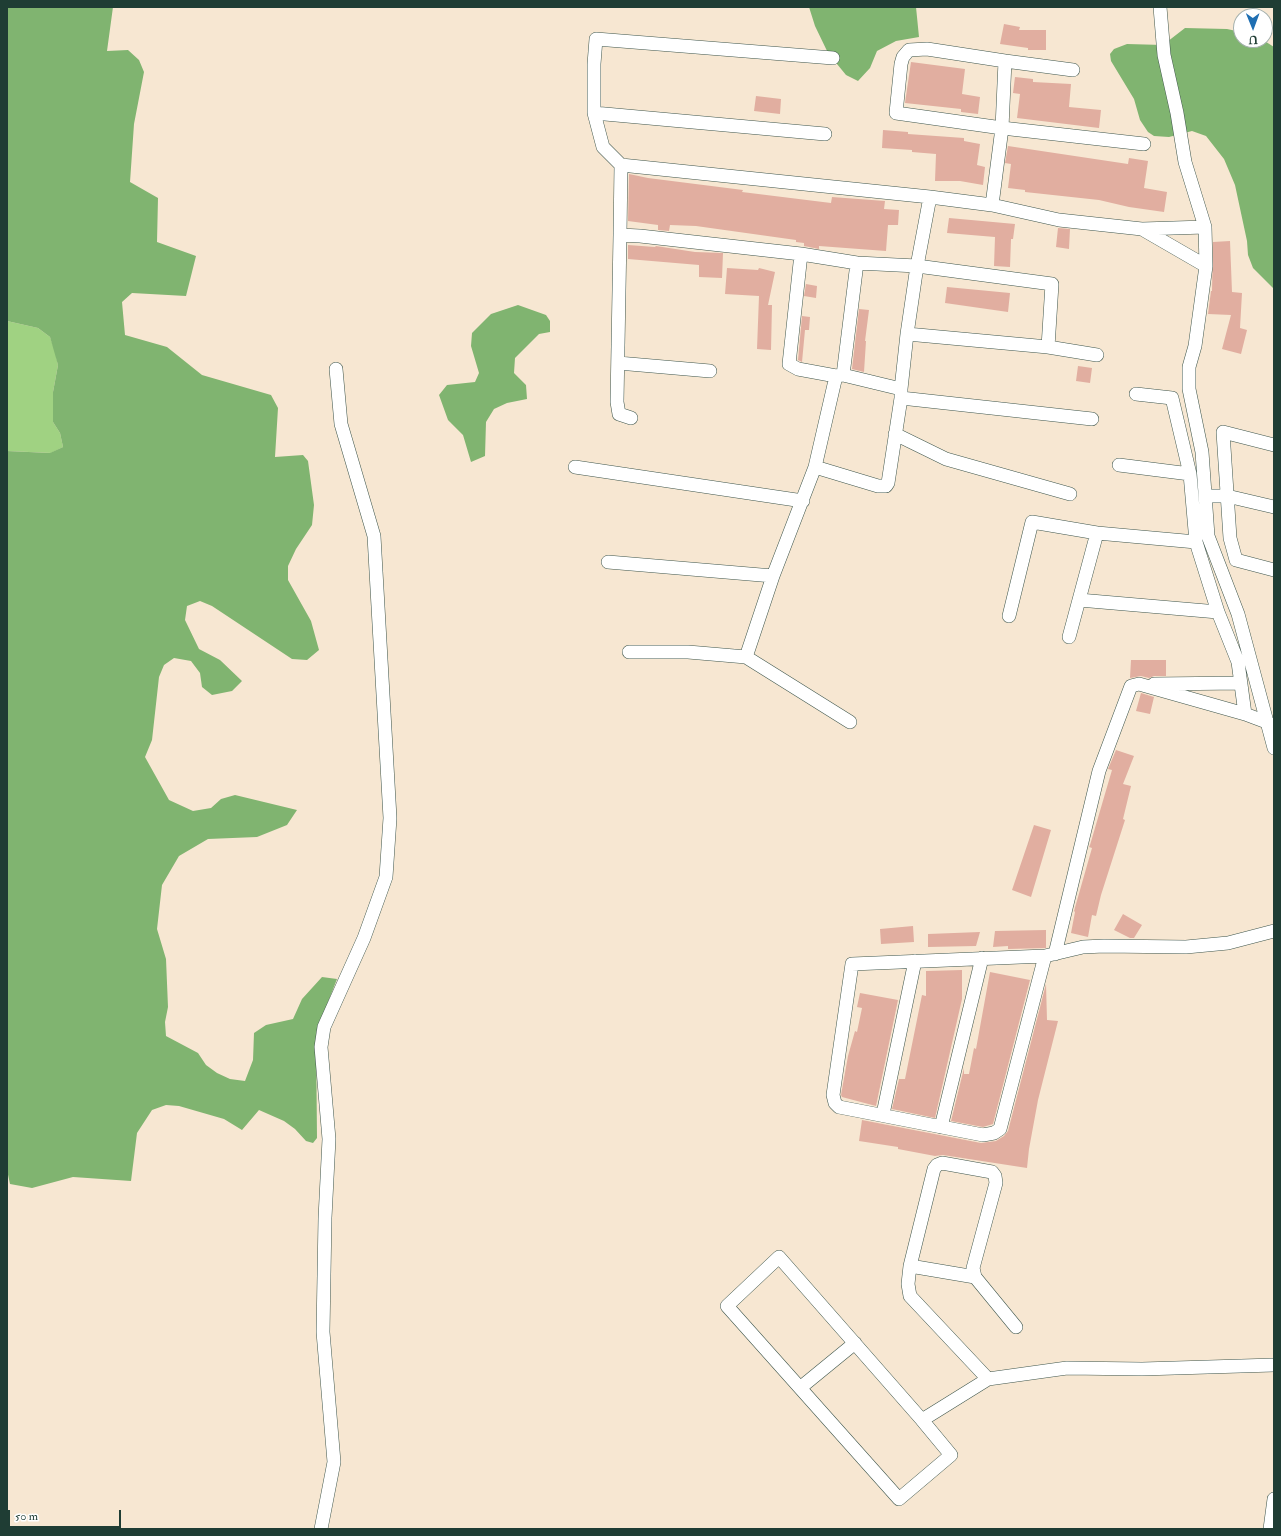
<!DOCTYPE html>
<html>
<head>
<meta charset="utf-8">
<style>
	body { margin:0 }
	#map { position:relative; width:1281px; height:1536px; overflow:hidden; background:#f7e7d2; font-family:"IM FELL Double Pica",serif }
	canvas { display:block }
	.frame { position:absolute; inset:0; border:8px solid #1f3d34; pointer-events:none }
	.north { position:absolute; left:1233px; top:8px; width:40px; height:40px; box-sizing:border-box; background:#fff; border:1px solid #a5b1ae; border-radius:50%; rotate:179deg; font-size:11px; font-weight:700; line-height:16px; text-align:center; color:#1f3d34 }
	.north::after { content:''; display:block; margin:auto; width:14px; height:18px; background:#1f6fb2; clip-path:polygon(50% 0,100% 100%,50% 72%,0 100%) }
	.scale { position:absolute; left:8px; top:1510px; width:113px; height:18px; box-sizing:border-box; border:2px solid #1f3d34; border-top:0; padding-left:5px; font-size:12px; line-height:14px; white-space:nowrap; color:#1f3d34; -webkit-text-stroke:3px #fff; paint-order:stroke }
</style>
</head>
<body>
<div id="map">
<canvas width="1281" height="1536"></canvas>
<div class="frame"></div>
<div class="north">U</div>
<div class="scale">50 m</div>
</div>
<script>
const context = document.querySelector('canvas').getContext('2d');
context.lineJoin = 'round';
function paint(path, color) {
  context.fillStyle = color;
  context.fill(path, 'evenodd');
}
function poly(rows) {
  const path = new Path2D();
  for (const r of rows) {
    path.moveTo(r[0], r[1]);
    for (let i = 2; i < r.length; i += 2) path.lineTo(r[i], r[i + 1]);
  }
  return path;
}
function trace(path, color, width, dash) {
  context.strokeStyle = color;
  context.lineWidth = width;
  context.lineCap = dash ? 'butt' : 'round';
  context.setLineDash(dash || []);
  context.stroke(path);
}
paint(poly([
	[7,321,38,328,50,337,55,351,58,365,53,392,53,422,60,433,63,447,51,453,7,451]
]), '#a0d282');
paint(poly([
	[7,7,113,7,107,51,128,50,139,60,144,72,134,124,130,182,158,198,157,242,196,256,186,296,132,293,122,302,125,335,167,347,202,375,271,395,278,408,275,457,303,455,308,461,314,505,312,525,296,549,288,566,288,580,311,621,319,650,307,660,292,659,212,606,200,601,187,606,185,620,199,649,220,660,242,681,232,691,212,695,202,687,200,673,191,661,174,658,164,665,159,677,152,740,145,757,169,800,193,811,211,808,221,799,235,795,297,810,287,825,257,837,208,839,179,856,162,885,157,929,166,959,168,1007,165,1022,166,1036,198,1053,206,1065,217,1073,230,1079,245,1081,253,1060,254,1033,266,1025,293,1019,302,999,322,977,337,979,316,1033,317,1138,313,1143,306,1141,295,1129,284,1121,259,1110,242,1130,224,1119,179,1106,166,1105,152,1110,137,1133,131,1181,73,1177,32,1188,10,1184,7,1170,7,451,50,453,63,447,60,433,53,422,53,392,58,365,50,337,38,328,7,321],
	[809,7,916,7,919,37,896,41,877,51,870,68,858,81,846,75,828,53,815,26],
	[1185,28,1227,29,1241,32,1241,40,1263,40,1274,47,1274,289,1253,268,1248,255,1247,241,1235,185,1224,159,1206,136,1192,131,1169,137,1154,136,1148,132,1140,120,1134,99,1111,61,1110,54,1114,49,1127,44,1163,45],
	[518,305,546,315,550,321,550,332,539,334,515,358,514,373,526,385,527,399,507,403,494,409,486,422,485,456,471,462,463,435,448,420,439,395,447,385,475,382,479,373,471,346,472,333,491,314]
]), '#80b470');
paint(poly([
	[1004,24,1020,27,1019,30,1046,30,1046,50,1028,50,1028,48,1000,44],
	[911,62,965,69,962,94,980,97,978,114,961,112,961,109,905,103],
	[1015,77,1033,79,1033,82,1071,84,1069,107,1101,110,1099,128,1017,118,1020,94,1013,93],
	[756,96,781,99,780,114,754,111],
	[883,130,908,132,908,134,964,138,964,141,980,144,977,165,985,167,983,185,960,181,935,181,936,154,912,152,912,150,882,148],
	[1008,146,1128,164,1129,158,1148,161,1144,188,1167,192,1164,212,1129,207,1099,200,1025,192,1025,190,1008,188,1011,164,1005,163],
	[629,174,648,178,743,190,742,192,831,203,832,197,885,201,884,209,899,210,898,225,888,225,886,251,819,246,819,249,804,246,804,243,796,242,796,240,696,226,670,225,669,231,658,230,658,225,628,221],
	[949,218,1015,224,1013,239,1011,239,1010,267,994,266,995,237,947,233],
	[1058,228,1070,229,1069,249,1056,247],
	[1230,241,1232,292,1242,293,1240,328,1247,330,1241,354,1222,349,1231,315,1208,314,1211,291,1212,291,1213,242],
	[628,245,655,247,656,246,695,252,723,253,722,278,699,277,699,265,628,259],
	[727,268,758,270,759,268,775,272,768,305,772,305,771,350,757,349,759,296,725,294],
	[806,284,817,286,816,298,804,296],
	[947,287,1010,293,1008,312,945,303],
	[859,309,869,310,865,341,866,341,864,372,852,369],
	[802,316,810,317,809,330,805,330,802,362,798,360],
	[1078,366,1092,368,1090,383,1076,381],
	[1131,660,1166,660,1166,676,1154,676,1149,678,1141,676,1130,678],
	[1141,693,1154,697,1150,714,1136,711],
	[1116,750,1134,756,1123,784,1131,786,1123,819,1125,820,1101,895,1096,916,1092,915,1088,937,1071,933,1075,912,1074,911,1092,848,1089,847,1090,845,1112,770,1108,769],
	[1034,825,1051,830,1031,897,1012,890],
	[1123,914,1142,925,1134,938,1130,938,1114,930],
	[913,926,914,942,881,944,880,929],
	[1046,930,1046,948,1008,949,1008,946,993,947,995,931],
	[980,932,976,946,928,947,928,934],
	[962,970,962,999,935,1118,892,1109,899,1079,905,1079,922,995,926,996,926,971],
	[990,972,1030,980,993,1124,983,1127,951,1121,964,1068,964,1074,969,1074,974,1048,976,1049],
	[1046,984,1047,1020,1058,1021,1038,1100,1029,1149,1027,1168,943,1155,935,1156,898,1149,898,1147,859,1141,862,1120,981,1143,996,1141,1004,1136,1008,1131],
	[860,993,898,1000,876,1106,842,1097,841,1095,848,1056,855,1031,857,1032,862,1008,857,1007]
]), '#e1aea0');
const minor = poly([
	[1160,7,1164,55,1177,113,1185,162,1205,227,1206,266,1195,346,1189,367,1189,389,1202,452,1208,536,1238,614,1274,748],
	[1005,61,1073,70],
	[594,113,594,64,596,39,833,58],
	[825,134,594,113,603,147,621,165,930,197,992,205,1059,220,1142,229,1205,227],
	[992,205,1002,128,1005,61,927,49,909,50,903,57,901,64,896,113,1002,128,1144,144],
	[1142,229,1206,266],
	[620,235,621,165],
	[801,254,789,364,798,369,836,376,843,375,901,389],
	[1048,347,1097,355],
	[618,363,710,371],
	[843,375,857,263],
	[1136,394,1172,398,1190,474,1196,542,1218,612,1238,662,1245,714],
	[901,398,1092,419],
	[631,418,619,414,617,402,620,235,640,236,801,254,857,263,917,266,930,197],
	[895,434,946,459,1070,494],
	[1274,445,1223,432,1230,538,1236,560,1274,570],
	[1119,465,1190,474],
	[575,467,803,501],
	[815,467,878,486,886,486,888,483,901,398,901,389,907,334,917,266,1052,284,1048,347,907,334],
	[1206,496,1227,496,1274,507],
	[608,562,773,576],
	[1079,600,1218,612],
	[1009,616,1032,522,1097,533],
	[1069,637,1097,533,1196,542],
	[629,652,688,652,746,657,773,576,815,467,836,376],
	[746,657,850,722],
	[1154,684,1241,683],
	[1055,954,1099,771,1131,686,1139,684,1245,714,1269,723],
	[1045,956,1000,1129,994,1133,983,1135,839,1107,835,1103,833,1095,852,964,1045,956,1083,947,1104,946,1186,947,1228,943,1274,931],
	[883,1114,915,961],
	[941,1127,982,958],
	[910,1266,975,1277],
	[1016,1327,975,1277,973,1268,996,1183,995,1176,992,1172,942,1163,937,1165,934,1169,910,1266,908,1284,910,1296,988,1379,1067,1368,1142,1369,1274,1365],
	[800,1388,855,1343],
	[922,1420,951,1455,899,1499,727,1306,779,1257,922,1420,988,1379],
	[321,1529,334,1462,323,1332,325,1218,329,1139,321,1047,324,1027,364,938,386,877,390,818,374,536,341,424,336,369],
	[1270,1529,1274,1499]
]);
trace(minor, '#3f564c', 14);
trace(minor, '#fff', 13);
</script>
</body>
</html>
